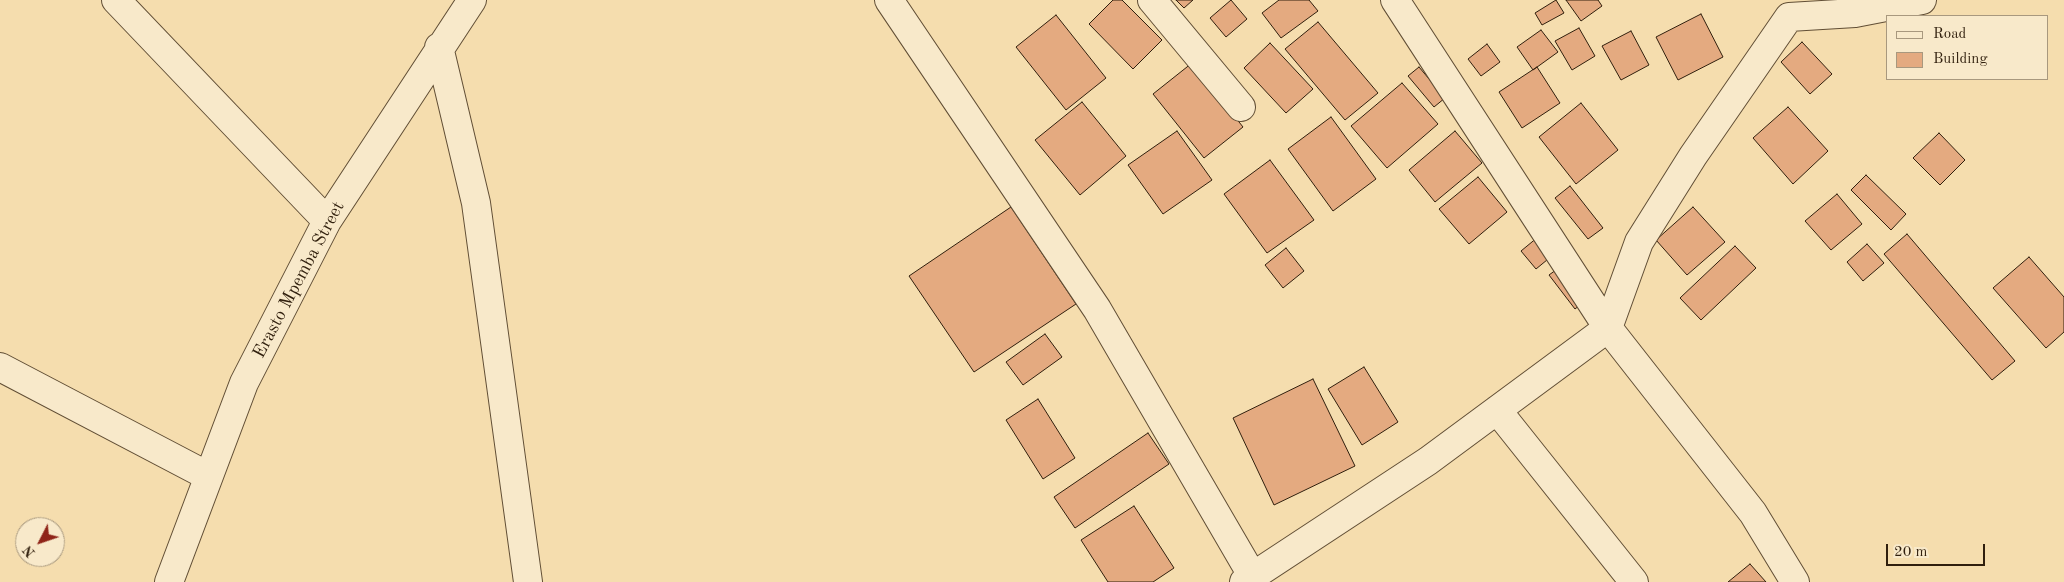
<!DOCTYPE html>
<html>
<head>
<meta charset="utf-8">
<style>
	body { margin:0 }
	#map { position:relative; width:2064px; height:582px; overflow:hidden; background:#f5ddae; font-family:"Old Standard TT",serif }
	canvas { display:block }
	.legend { position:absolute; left:1886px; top:15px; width:162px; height:65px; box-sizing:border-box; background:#f8e9ca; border:1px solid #a8987e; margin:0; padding:6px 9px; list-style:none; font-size:15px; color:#301f0d }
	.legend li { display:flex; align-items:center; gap:10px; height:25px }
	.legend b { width:25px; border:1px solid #a8987e }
	.north { position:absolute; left:15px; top:517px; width:50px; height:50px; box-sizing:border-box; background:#f8e9ca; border:1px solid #a8987e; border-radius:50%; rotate:229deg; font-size:14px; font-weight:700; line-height:20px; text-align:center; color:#301f0d }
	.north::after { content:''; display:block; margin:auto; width:18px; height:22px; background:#8f2418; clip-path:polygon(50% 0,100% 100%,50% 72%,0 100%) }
	.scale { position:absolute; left:1886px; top:544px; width:99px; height:22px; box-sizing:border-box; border:2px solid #301f0d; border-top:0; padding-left:6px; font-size:15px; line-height:18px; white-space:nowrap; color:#301f0d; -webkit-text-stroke:4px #f8e9ca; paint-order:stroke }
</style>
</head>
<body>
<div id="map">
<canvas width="2064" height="582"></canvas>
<ul class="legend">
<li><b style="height:6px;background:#f8e9ca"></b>Road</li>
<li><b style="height:14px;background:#e4aa80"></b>Building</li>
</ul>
<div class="north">N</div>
<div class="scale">20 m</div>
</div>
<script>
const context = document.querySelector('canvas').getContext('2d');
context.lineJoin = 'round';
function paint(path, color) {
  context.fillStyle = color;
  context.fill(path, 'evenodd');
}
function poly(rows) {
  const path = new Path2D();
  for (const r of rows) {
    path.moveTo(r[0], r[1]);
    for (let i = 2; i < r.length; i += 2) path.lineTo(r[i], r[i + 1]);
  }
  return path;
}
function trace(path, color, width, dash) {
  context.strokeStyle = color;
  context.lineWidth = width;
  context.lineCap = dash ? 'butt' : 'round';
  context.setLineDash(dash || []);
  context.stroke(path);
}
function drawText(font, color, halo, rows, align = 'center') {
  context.font = font + ' "Old Standard TT",serif';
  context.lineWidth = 4.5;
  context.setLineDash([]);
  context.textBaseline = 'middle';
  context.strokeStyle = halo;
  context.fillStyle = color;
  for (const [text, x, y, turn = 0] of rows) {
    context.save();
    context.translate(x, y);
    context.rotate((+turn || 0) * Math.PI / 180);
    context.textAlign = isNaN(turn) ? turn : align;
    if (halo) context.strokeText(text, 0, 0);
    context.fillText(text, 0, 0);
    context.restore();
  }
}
const building = poly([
	[1113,0,1122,0,1162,40,1133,69,1089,24,1113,0],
	[1176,0,1193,0,1184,8,1176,0],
	[1231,0,1247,19,1226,37,1210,18,1231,0],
	[1279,0,1309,0,1318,11,1281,38,1262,13,1279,0],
	[1556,0,1564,13,1542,25,1535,13,1556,0],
	[1566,0,1598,0,1602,6,1581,21,1566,0],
	[1701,14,1723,57,1678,80,1656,37,1701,14],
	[1056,15,1106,78,1066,110,1016,47,1056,15],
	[1318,22,1378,93,1345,120,1285,49,1318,22],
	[1579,28,1595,56,1572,70,1555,41,1579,28],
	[1541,30,1558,52,1533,70,1517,47,1541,30],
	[1631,31,1649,65,1621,80,1602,46,1631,31],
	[1802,42,1832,74,1810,94,1781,62,1802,42],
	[1270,43,1313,89,1286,113,1244,68,1270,43],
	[1487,44,1500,62,1481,76,1468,59,1487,44],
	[1192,63,1243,127,1204,158,1153,94,1192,63],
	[1419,67,1445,98,1434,107,1408,76,1419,67],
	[1537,67,1560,103,1522,128,1499,92,1537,67],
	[1402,83,1438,124,1387,168,1351,126,1402,83],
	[1082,102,1126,156,1080,195,1035,140,1082,102],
	[1581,103,1618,150,1576,184,1539,137,1581,103],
	[1788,107,1828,151,1793,184,1753,138,1788,107],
	[1331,117,1376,179,1333,211,1288,149,1331,117],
	[1177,131,1212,180,1163,214,1128,165,1177,131],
	[1455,131,1482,163,1435,202,1409,170,1455,131],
	[1939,133,1965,160,1940,185,1913,158,1939,133],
	[1270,160,1314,220,1267,253,1224,194,1270,160],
	[1866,175,1906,214,1891,230,1851,190,1866,175],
	[1478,177,1507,212,1469,244,1439,209,1478,177],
	[1570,186,1603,228,1588,239,1555,198,1570,186],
	[1837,194,1862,224,1831,250,1805,221,1837,194],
	[1011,207,1076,304,974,372,909,276,1011,207],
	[1693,207,1725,242,1687,275,1656,240,1693,207],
	[1907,234,2015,361,1992,380,1884,254,1907,234],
	[1538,237,1553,255,1536,269,1521,251,1538,237],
	[1867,244,1884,263,1863,281,1847,262,1867,244],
	[1735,246,1756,268,1701,320,1680,298,1735,246],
	[1286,248,1304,271,1283,288,1265,265,1286,248],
	[2029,257,2064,297,2064,332,2046,348,1993,288,2029,257],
	[1560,267,1586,300,1575,309,1549,275,1560,267],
	[1045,334,1062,357,1023,385,1006,362,1045,334],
	[1364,367,1398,422,1362,445,1328,389,1364,367],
	[1313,379,1355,466,1274,505,1233,418,1313,379],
	[1038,399,1075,458,1043,479,1006,420,1038,399],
	[1148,433,1169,464,1075,528,1054,497,1148,433],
	[1134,506,1174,568,1153,582,1108,582,1081,540,1134,506],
	[1750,564,1766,582,1728,582,1750,564]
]);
paint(building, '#e4aa80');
trace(building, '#301f0d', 1);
const street = poly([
	[116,0,327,221],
	[889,0,1097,309,1253,577],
	[1152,0,1241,107],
	[1395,0,1608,328,1753,513,1795,582],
	[1789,17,1855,13,1922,0],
	[439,47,476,203,528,582],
	[0,367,208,476],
	[1497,410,1634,582],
	[169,582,244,383,327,221,472,0],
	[1244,582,1428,461,1608,328,1639,242,1693,156,1789,17]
]);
trace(street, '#614e35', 30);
trace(street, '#f8e9ca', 28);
drawText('18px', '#301f0d', '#f8e9ca', [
	["Erasto Mpemba Street",299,280,-62]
]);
</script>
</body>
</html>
